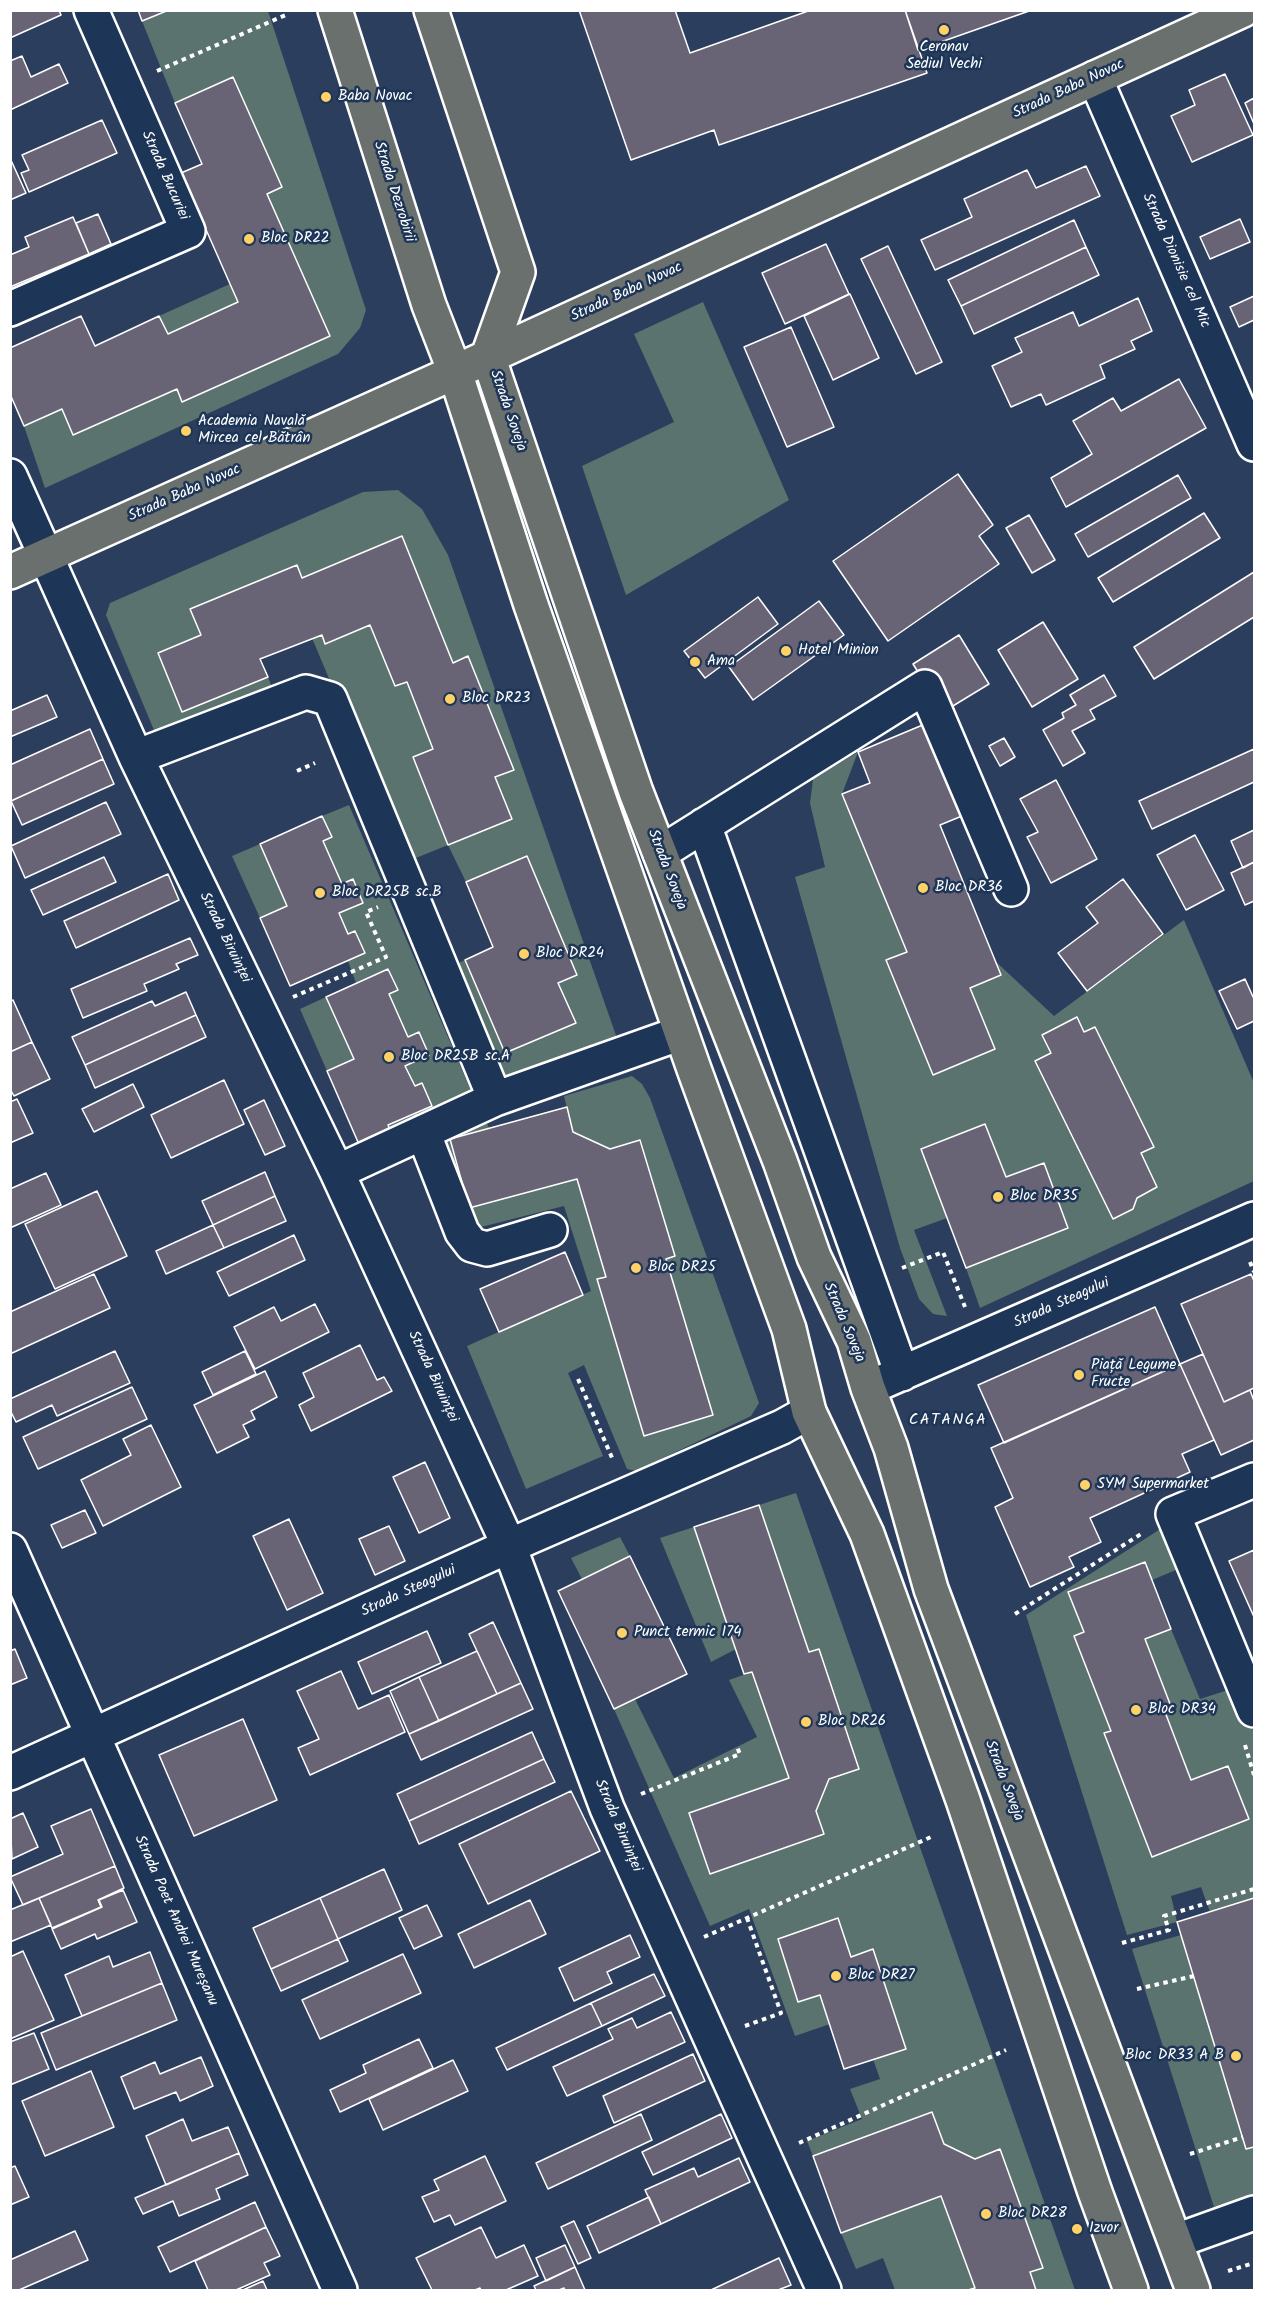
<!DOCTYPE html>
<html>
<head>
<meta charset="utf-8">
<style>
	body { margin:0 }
	#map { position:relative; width:1265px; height:2301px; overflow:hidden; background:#2c3e5d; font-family:Kalam,sans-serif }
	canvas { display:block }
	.frame { position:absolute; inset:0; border:12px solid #fff; pointer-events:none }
</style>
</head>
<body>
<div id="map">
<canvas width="1265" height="2301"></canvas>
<div class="frame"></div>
</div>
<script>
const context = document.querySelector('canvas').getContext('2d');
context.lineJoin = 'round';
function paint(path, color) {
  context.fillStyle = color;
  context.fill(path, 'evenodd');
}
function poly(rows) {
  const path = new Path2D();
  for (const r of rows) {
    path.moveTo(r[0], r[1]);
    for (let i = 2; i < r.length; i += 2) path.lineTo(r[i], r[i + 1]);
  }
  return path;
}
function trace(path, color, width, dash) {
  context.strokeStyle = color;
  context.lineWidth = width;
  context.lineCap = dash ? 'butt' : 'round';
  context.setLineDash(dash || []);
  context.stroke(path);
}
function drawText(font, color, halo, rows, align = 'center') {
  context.font = font + ' Kalam,sans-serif';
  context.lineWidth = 5;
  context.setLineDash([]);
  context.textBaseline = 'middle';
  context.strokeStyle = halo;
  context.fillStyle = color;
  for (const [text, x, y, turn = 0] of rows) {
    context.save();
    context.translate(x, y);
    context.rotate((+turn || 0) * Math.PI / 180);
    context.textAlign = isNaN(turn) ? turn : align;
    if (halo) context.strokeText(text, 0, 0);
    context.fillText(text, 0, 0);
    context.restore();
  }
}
paint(poly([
	[169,11,268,11,366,310,360,328,338,354,45,488,24,426,62,409,73,435,177,389,182,401,330,336,267,194,282,186,233,77,175,103,142,21],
	[230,284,238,302,168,334,159,316],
	[703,302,789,500,626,595,582,466,674,422,634,334],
	[398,490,422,509,448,555,619,1044,501,1088,450,967,465,960,505,1053,575,1023,558,983,577,974,527,856,466,882,448,845,406,862,312,638,322,635,326,644,370,625,395,686,407,682,433,749,413,757,448,845,495,777,514,769,469,657,453,663,402,536,302,578,297,566,191,609,201,635,268,677,274,693,156,735,106,615,110,603,363,492],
	[858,752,842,794,907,952,886,961,933,1075,995,1049,970,988,1001,975,994,960,1054,1016,1184,920,1254,1083,1254,1181,980,1308,966,1268,1068,1228,1044,1163,1006,1177,985,1124,921,1148,947,1218,914,1230,947,1316,933,1314,919,1299,900,1248,795,877,825,867,810,803,813,779],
	[349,805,474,1098,392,1135,388,1125,432,1106,422,1083,415,1086,405,1066,429,1055,419,1032,408,1037,389,994,398,990,389,969,356,983,348,961,365,953,356,931,348,934,339,913,363,902,353,880,342,884,323,841,332,837,322,816],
	[260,844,287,906,260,918,232,856],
	[326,997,354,1059,327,1071,300,1009],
	[632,1076,642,1084,650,1098,759,1403,751,1416,636,1471,627,1469,584,1365,568,1373,603,1456,526,1489,467,1346,591,1291,564,1206,477,1228,466,1219,441,1132,485,1119,489,1128,450,1139,469,1208,577,1179,606,1277,597,1280,644,1436,713,1415,666,1259,675,1256,641,1140,610,1149,573,1132,564,1096],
	[796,1493,1075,2290,1036,2290,1030,2272,1000,2150,975,2159,944,2144,932,2112,813,2156,807,2141,862,2119,850,2089,880,2079,873,2059,873,1950,851,1957,838,1919,778,1939,798,2001,820,1995,830,2024,795,2036,749,1909,710,1926,614,1709,635,1699,674,1778,757,1737,729,1680,752,1672,789,1778,689,1813,709,1873,824,1834,816,1811,829,1779,859,1768,819,1650,809,1652,759,1505],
	[694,1527,736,1649,711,1662,660,1538],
	[1162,1528,1183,1567,1152,1580,1145,1562,1069,1591,1084,1632,1074,1636,1111,1731,1105,1734,1152,1857,1249,1819,1191,1780,1165,1712,1172,1708,1145,1639,1171,1629,1200,1699,1228,1690,1254,1732,1254,1898,1210,1912,1201,1887,1171,1896,1177,1922,1127,1935,1026,1615],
	[620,1537,630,1556,582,1579,571,1558],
	[1181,1935,1246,2149,1254,2147,1254,2195,1214,2207,1132,1949],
	[941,2196,975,2288,968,2290,895,2290,883,2258,856,2269,841,2233]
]), '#5b736e');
const building = poly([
	[10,10,59,10,61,15,10,38,10,10],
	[138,10,169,10,142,21,138,10],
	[579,10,675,10,690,53,811,10,905,10,927,73,719,145,714,130,631,160,579,10],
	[905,10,1032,10,918,50,905,10],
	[22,56,31,77,59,64,68,83,10,110,10,61,22,56],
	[1225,74,1253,135,1192,162,1171,116,1195,105,1189,90,1225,74],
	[233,77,282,187,267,194,330,336,182,402,177,389,73,435,62,409,24,426,10,394,10,348,81,316,95,346,159,316,168,334,238,302,181,173,202,164,175,103,233,77],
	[1254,98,1254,124,1245,103,1254,98],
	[102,120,117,153,29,192,21,173,29,170,22,155,102,120],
	[10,158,26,193,10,200,10,158],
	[1086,166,1100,196,935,270,921,240,972,217,964,199,1027,170,1036,188,1086,166],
	[98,214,111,244,89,254,76,223,98,214],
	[73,217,89,254,10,287,10,255,29,247,25,237,73,217],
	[1240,219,1250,242,1210,259,1200,237,1240,219],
	[1074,220,1086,247,961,306,948,280,1074,220],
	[826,244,849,294,785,324,762,273,826,244],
	[888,246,942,362,916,374,861,259,888,246],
	[1086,247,1099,275,974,334,961,306,1086,247],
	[850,294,879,358,833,380,804,316,850,294],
	[1254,296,1254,320,1239,327,1230,307,1254,296],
	[1138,298,1152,331,1131,341,1135,349,1100,365,1105,378,1046,405,1041,394,1011,407,992,366,1022,352,1015,338,1073,312,1079,326,1138,298],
	[791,327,834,427,787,447,744,347,791,327],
	[1179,379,1206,428,1066,507,1051,478,1092,454,1073,421,1113,398,1121,411,1179,379],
	[958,474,993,525,979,536,999,564,888,641,833,561,958,474],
	[1178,475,1191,498,1088,557,1075,534,1178,475],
	[1204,513,1220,538,1113,602,1098,578,1204,513],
	[1029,515,1055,560,1032,573,1006,528,1029,515],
	[402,536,453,663,468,656,514,770,495,777,512,819,448,845,413,757,433,749,407,682,395,686,370,625,325,644,322,635,260,659,268,677,182,712,158,653,201,635,190,609,297,565,302,578,402,536],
	[1254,572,1254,617,1154,679,1134,647,1254,572],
	[758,597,778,624,705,678,684,651,758,597],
	[819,601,844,635,753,700,729,667,819,601],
	[1043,622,1078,679,1032,707,998,650,1043,622],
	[959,635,989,684,943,712,913,664,959,635],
	[1104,675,1116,696,1090,710,1095,719,1072,731,1085,753,1063,766,1043,730,1064,718,1062,713,1076,705,1070,695,1104,675],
	[47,695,57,717,10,737,10,711,47,695],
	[925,724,962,816,940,825,1001,975,970,988,995,1049,933,1075,886,960,907,952,842,794,870,783,858,752,925,724],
	[90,729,103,759,11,801,10,765,90,729],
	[1004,738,1015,757,1000,766,989,746,1004,738],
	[1254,749,1254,782,1152,829,1139,801,1254,749],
	[103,759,114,784,22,825,11,801,103,759],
	[1056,780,1097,859,1051,883,1027,837,1038,832,1020,799,1056,780],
	[106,802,121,834,25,878,11,846,106,802],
	[322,816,332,837,323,841,342,884,353,879,363,903,339,913,348,934,355,931,365,953,290,986,260,918,287,906,260,844,322,816],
	[1254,830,1254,862,1243,868,1231,841,1254,830],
	[1195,835,1224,890,1186,910,1157,855,1195,835],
	[527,856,577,975,558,983,576,1023,505,1053,465,960,493,947,466,882,527,856],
	[104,857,116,882,43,915,31,890,104,857],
	[1254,862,1254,901,1245,905,1231,873,1254,862],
	[168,874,179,900,76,948,64,921,168,874],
	[1123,879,1163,934,1087,991,1058,953,1098,923,1086,907,1123,879],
	[190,938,198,955,176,964,179,969,144,984,147,991,83,1018,71,989,190,938],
	[388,969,398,990,389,994,408,1037,419,1032,429,1055,405,1066,415,1086,422,1083,432,1106,388,1125,392,1135,361,1149,327,1071,354,1059,326,997,388,969],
	[1245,979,1254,999,1254,1021,1237,1029,1219,991,1245,979],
	[186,992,196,1015,85,1065,72,1037,152,1001,155,1006,186,992],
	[13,1000,32,1042,10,1052,10,1001,13,1000],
	[196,1015,206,1037,95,1088,85,1065,196,1015],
	[1077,1017,1084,1032,1095,1027,1154,1147,1141,1153,1157,1187,1137,1198,1133,1209,1113,1219,1035,1061,1051,1053,1042,1035,1077,1017],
	[32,1042,50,1079,14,1096,10,1089,10,1052,32,1042],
	[224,1080,244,1124,171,1158,151,1115,224,1080],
	[133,1084,144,1107,94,1132,82,1109,133,1084],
	[17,1099,33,1133,10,1143,10,1102,17,1099],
	[264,1100,285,1146,265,1155,244,1110,264,1100],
	[567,1107,573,1132,610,1149,640,1140,675,1256,666,1259,713,1415,644,1436,597,1279,606,1277,577,1179,469,1208,450,1139,567,1107],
	[985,1124,1006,1177,1044,1163,1068,1228,966,1268,921,1149,985,1124],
	[265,1172,275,1196,213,1225,202,1201,265,1172],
	[46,1173,61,1205,10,1228,10,1189,46,1173],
	[97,1191,127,1256,55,1289,25,1224,97,1191],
	[275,1196,286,1221,224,1248,213,1225,275,1196],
	[213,1225,224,1248,166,1274,156,1251,213,1225],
	[294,1235,305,1260,229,1296,217,1272,294,1235],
	[565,1252,583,1295,499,1332,480,1289,565,1252],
	[94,1274,110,1308,10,1354,10,1312,94,1274],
	[1251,1274,1254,1281,1254,1388,1224,1402,1181,1304,1251,1274],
	[315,1304,329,1332,255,1369,234,1327,274,1307,281,1321,315,1304],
	[1155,1307,1180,1364,1004,1443,978,1385,1155,1307],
	[360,1345,377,1380,384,1377,392,1391,311,1431,299,1405,314,1397,303,1373,360,1345],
	[115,1351,130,1383,57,1416,52,1405,16,1422,10,1410,10,1399,115,1351],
	[245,1351,256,1374,213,1395,202,1372,245,1351],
	[1203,1354,1224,1402,1250,1390,1254,1401,1254,1440,1221,1455,1180,1364,1203,1354],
	[1180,1364,1214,1440,1182,1454,1190,1472,1090,1518,1101,1542,1069,1557,1074,1567,1030,1587,995,1507,1013,1498,991,1448,1180,1364],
	[265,1371,277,1397,251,1411,255,1419,243,1425,249,1437,217,1453,194,1405,265,1371],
	[132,1387,147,1419,38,1469,23,1437,132,1387],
	[151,1425,181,1487,103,1526,81,1480,131,1455,123,1439,151,1425],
	[425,1462,450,1518,419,1533,393,1477,425,1462],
	[759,1505,809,1652,819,1649,859,1769,829,1779,816,1811,824,1834,710,1874,689,1813,789,1778,752,1672,744,1674,694,1527,759,1505],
	[85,1510,96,1533,62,1548,51,1525,85,1510],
	[289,1519,323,1593,287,1610,253,1536,289,1519],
	[389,1526,405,1561,375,1575,359,1539,389,1526],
	[1254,1550,1254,1617,1229,1561,1254,1550],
	[630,1556,687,1674,614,1709,558,1591,630,1556],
	[1145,1562,1171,1629,1145,1639,1172,1709,1165,1712,1191,1780,1228,1766,1249,1819,1152,1857,1104,1733,1111,1731,1074,1636,1084,1632,1068,1592,1145,1562],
	[493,1622,521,1683,497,1694,469,1634,493,1622],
	[427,1631,441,1663,372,1694,358,1662,427,1631],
	[15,1649,27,1678,10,1685,10,1651,15,1649],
	[477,1651,497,1694,439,1721,419,1677,477,1651],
	[341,1671,358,1709,389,1695,405,1732,310,1775,298,1748,319,1739,297,1691,341,1671],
	[419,1677,439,1721,409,1734,390,1691,419,1677],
	[521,1683,533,1709,421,1760,409,1734,521,1683],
	[243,1719,277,1800,194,1836,159,1755,243,1719],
	[532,1732,544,1759,409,1821,397,1794,532,1732],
	[544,1759,555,1782,419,1844,409,1821,544,1759],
	[571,1791,600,1851,488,1904,459,1844,571,1791],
	[91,1809,115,1866,23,1905,10,1877,63,1854,51,1826,91,1809],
	[23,1813,38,1847,12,1859,10,1819,23,1813],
	[115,1866,124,1888,98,1900,101,1907,52,1928,39,1898,115,1866],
	[384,1869,402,1910,338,1939,320,1898,384,1869],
	[123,1890,137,1922,97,1939,95,1934,61,1949,52,1929,102,1907,99,1900,123,1890],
	[39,1898,51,1925,10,1942,10,1910,39,1898],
	[320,1898,338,1939,271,1969,253,1928,320,1898],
	[1254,1898,1254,2147,1246,2149,1177,1922,1254,1898],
	[530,1900,546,1934,474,1968,458,1934,530,1900],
	[427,1905,442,1936,414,1949,399,1918,427,1905],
	[838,1918,851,1957,873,1949,906,2049,844,2069,820,1995,798,2002,778,1939,838,1918],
	[630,1935,640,1957,607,1972,612,1983,574,2001,559,1968,630,1935],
	[338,1939,348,1961,281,1991,271,1969,338,1939],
	[23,1951,54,2020,10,2039,10,1957,23,1951],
	[150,1952,162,1983,82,2016,65,1975,109,1956,113,1967,150,1952],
	[403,1954,421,1993,320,2039,302,2000,403,1954],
	[654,1974,665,1996,602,2026,591,2003,654,1974],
	[162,1983,177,2020,56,2070,41,2033,162,1983],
	[591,2003,602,2026,507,2070,496,2048,591,2003],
	[671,2012,685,2042,567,2096,553,2067,613,2039,608,2029,632,2018,637,2028,671,2012],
	[34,2033,49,2069,10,2085,10,2042,34,2033],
	[419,2039,433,2068,340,2112,330,2090,366,2073,363,2065,419,2039],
	[693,2054,705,2081,614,2123,603,2096,693,2054],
	[201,2057,213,2086,180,2101,176,2092,134,2109,121,2077,155,2062,160,2074,201,2057],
	[453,2060,468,2091,383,2130,369,2099,453,2060],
	[91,2071,114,2127,45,2156,22,2101,91,2071],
	[932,2112,944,2144,975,2159,1000,2149,1043,2268,1030,2272,1036,2290,968,2290,975,2288,941,2196,841,2233,813,2156,932,2112],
	[641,2114,652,2140,548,2189,536,2163,641,2114],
	[721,2114,732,2138,653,2175,642,2152,721,2114],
	[183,2119,192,2141,228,2127,239,2153,166,2185,146,2136,183,2119],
	[239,2153,248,2175,216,2189,220,2199,179,2216,173,2201,143,2214,135,2198,239,2153],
	[485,2156,506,2201,455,2225,450,2215,434,2222,422,2197,439,2190,434,2180,485,2156],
	[739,2158,750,2182,661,2224,645,2190,694,2168,698,2177,739,2158],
	[15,2166,29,2197,10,2205,10,2168,15,2166],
	[649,2197,661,2224,599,2253,587,2226,649,2197],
	[255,2202,266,2227,170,2272,158,2247,255,2202],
	[574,2221,591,2258,578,2264,561,2227,574,2221],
	[266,2227,280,2256,264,2263,270,2275,236,2290,208,2290,195,2261,266,2227],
	[481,2227,496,2258,524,2245,538,2276,506,2290,481,2290,480,2288,475,2290,432,2290,416,2258,481,2227],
	[75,2231,88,2260,19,2290,10,2290,10,2260,75,2231],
	[565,2245,575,2267,546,2281,536,2258,565,2245],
	[779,2258,791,2285,778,2290,711,2290,779,2258],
	[575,2267,585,2290,565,2290,564,2288,559,2290,536,2290,534,2286,575,2267],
	[263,2281,267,2290,243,2290,263,2281]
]);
paint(building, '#686475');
trace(building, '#fff', 1.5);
const minor = poly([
	[1095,78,1254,444],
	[10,309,188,231,91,10],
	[10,476,136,757,337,1172,509,1546,607,1808,824,2290],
	[136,757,306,692,330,699,495,1099],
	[704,825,902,1374],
	[660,853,925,687,1011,889],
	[423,1132,462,1232,472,1245,487,1249,550,1230],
	[337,1172,495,1099,681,1033],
	[882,1382,1254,1219],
	[1254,1480,1173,1514,1254,1710],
	[10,1550,340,2290],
	[10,1773,509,1546,782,1427,809,1412],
	[1176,2241,1254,2213]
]);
const major = poly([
	[335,10,429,305,455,372,531,605,694,1069,789,1329,809,1412,867,1534,963,1800,1095,2192,1131,2290],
	[431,10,518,272,488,356],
	[488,356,636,792,780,1161,814,1257,854,1341,868,1388,891,1448,931,1589,1193,2290],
	[10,572,455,372,1243,10]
]);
trace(minor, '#fff', 38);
trace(major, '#fff', 38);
trace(poly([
	[157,71,288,14],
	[297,771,315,763],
	[293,997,386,957,366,912,378,907],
	[1250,1262,1254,1272],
	[902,1268,943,1252,965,1307],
	[578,1379,613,1460],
	[1015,1614,1141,1534],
	[1245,1745,1254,1775],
	[641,1794,740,1754,737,1747],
	[704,1937,931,1837],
	[1122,1943,1169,1930,1164,1916,1254,1889],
	[1137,1989,1194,1976],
	[745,2026,781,2013,747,1918],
	[799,2143,1006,2050],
	[1190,2154,1243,2137],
	[1228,2271,1254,2263]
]), '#fff', 4, [4.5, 4.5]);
trace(minor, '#1d3557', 33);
trace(major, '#6a706d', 33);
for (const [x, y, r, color] of [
	[944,30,6,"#ffd166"],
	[326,97,6,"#ffd166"],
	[249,239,6,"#ffd166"],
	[186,431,6,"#ffd166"],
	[786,651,6,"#ffd166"],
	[695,662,6,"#ffd166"],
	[450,699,6,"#ffd166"],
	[923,888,6,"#ffd166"],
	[320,893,6,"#ffd166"],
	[524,954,6,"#ffd166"],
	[389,1057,6,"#ffd166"],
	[998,1197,6,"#ffd166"],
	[636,1268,6,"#ffd166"],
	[1079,1375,6,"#ffd166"],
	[1085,1485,6,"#ffd166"],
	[622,1633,6,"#ffd166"],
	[1136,1710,6,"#ffd166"],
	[806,1722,6,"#ffd166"],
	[836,1976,6,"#ffd166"],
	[1236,2056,6,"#ffd166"],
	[986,2214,6,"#ffd166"],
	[1077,2229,6,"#ffd166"]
]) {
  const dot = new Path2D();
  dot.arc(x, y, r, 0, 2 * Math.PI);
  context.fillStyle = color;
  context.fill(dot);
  trace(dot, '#1d3557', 2);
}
drawText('15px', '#fff', '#1d3557', [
	["Ceronav",944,48,"center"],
	["Sediul Vechi",944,65,"center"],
	["Baba Novac",338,97],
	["Bloc DR22",261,239],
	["Academia Navală",198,422],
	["Mircea cel Bătrân",198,439],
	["Hotel Minion",798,651],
	["Ama",707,662],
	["Bloc DR23",462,699],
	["Bloc DR36",935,888],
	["Bloc DR25B sc.B",332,893],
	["Bloc DR24",536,954],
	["Bloc DR25B sc.A",401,1057],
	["Bloc DR35",1010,1197],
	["Bloc DR25",648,1268],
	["Piață Legume",1091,1366],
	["Fructe",1091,1383],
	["SYM Supermarket",1097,1485],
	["Punct termic 174",634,1633],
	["Bloc DR34",1148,1710],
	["Bloc DR26",818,1722],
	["Bloc DR27",848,1976],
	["Bloc DR33 A B",1224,2056,"right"],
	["Bloc DR28",998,2214],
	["Izvor",1089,2229]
], 'left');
drawText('15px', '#fff', '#1d3557', [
	["Strada Baba Novac",1069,90,-25],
	["Strada Bucuriei",164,176,66],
	["Strada Dezrobirii",393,192,72],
	["Strada Dionisie cel Mic",1175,261,66],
	["Strada Baba Novac",627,293,-25],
	["Strada Soveja",507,411,71],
	["Strada Baba Novac",185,494,-24],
	["Strada Soveja",666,870,69],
	["Strada Biruinței",224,938,64],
	["Strada Steagului",1062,1304,-24],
	["Strada Soveja",843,1323,67],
	["Strada Biruinței",432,1377,65],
	["Strada Steagului",409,1592,-25],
	["Strada Soveja",1003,1781,69],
	["Strada Biruinței",617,1826,67],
	["Strada Poet Andrei Mureșanu",175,1921,66]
]);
context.letterSpacing = '1.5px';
drawText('16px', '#fff', '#1d3557', [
	["CATANGA",948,1421]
]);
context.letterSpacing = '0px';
</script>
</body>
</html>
